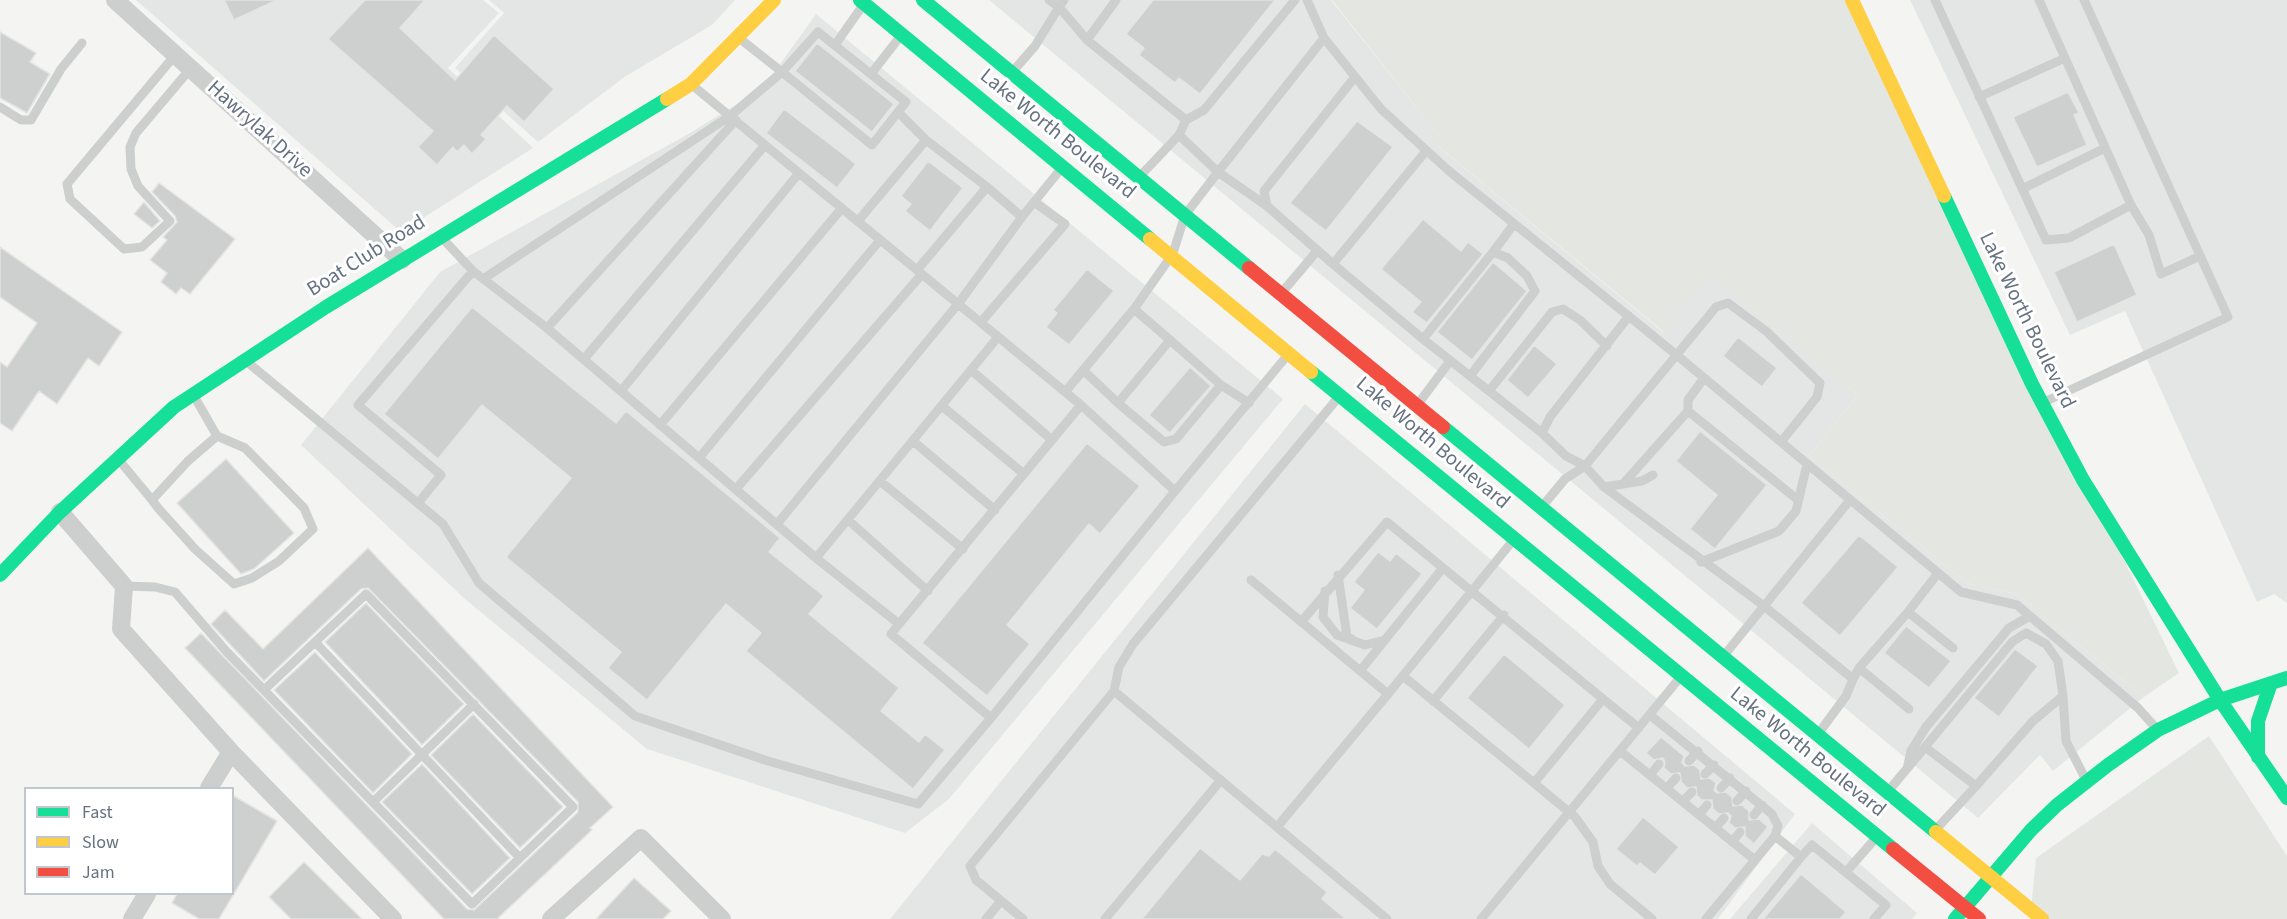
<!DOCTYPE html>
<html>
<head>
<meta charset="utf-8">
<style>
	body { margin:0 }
	#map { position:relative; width:2287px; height:919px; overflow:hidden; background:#f4f5f3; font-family:"Source Sans 3",sans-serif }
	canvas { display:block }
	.legend { position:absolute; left:24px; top:787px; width:210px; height:108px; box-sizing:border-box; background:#fff; border:2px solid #c2c7cd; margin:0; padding:8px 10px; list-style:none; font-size:18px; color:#667282 }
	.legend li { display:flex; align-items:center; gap:12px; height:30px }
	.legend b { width:30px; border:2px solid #c2c7cd }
</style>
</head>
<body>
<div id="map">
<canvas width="2287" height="919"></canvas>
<ul class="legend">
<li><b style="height:8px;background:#16e098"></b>Fast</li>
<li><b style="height:8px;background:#ffcf43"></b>Slow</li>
<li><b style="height:8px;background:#f24e42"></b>Jam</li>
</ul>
</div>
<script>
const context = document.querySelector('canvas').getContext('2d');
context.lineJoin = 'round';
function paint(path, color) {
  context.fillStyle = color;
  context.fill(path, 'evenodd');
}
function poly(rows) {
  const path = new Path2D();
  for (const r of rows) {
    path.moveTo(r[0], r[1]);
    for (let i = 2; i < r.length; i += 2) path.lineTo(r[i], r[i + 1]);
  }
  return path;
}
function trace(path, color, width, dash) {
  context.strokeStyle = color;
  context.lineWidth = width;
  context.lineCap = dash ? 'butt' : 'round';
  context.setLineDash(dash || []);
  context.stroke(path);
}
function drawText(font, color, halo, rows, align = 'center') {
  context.font = font + ' "Source Sans 3",sans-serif';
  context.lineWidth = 6;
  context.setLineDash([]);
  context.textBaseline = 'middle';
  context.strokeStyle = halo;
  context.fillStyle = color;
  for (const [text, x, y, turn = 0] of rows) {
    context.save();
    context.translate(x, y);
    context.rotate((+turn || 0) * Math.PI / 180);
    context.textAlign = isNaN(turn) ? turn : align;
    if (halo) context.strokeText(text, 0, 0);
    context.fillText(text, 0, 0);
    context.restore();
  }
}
paint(poly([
	[136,0,483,0,499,13,448,68,533,148,401,232],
	[489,0,735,0,712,25,626,76,538,142,455,68,504,13],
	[989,0,1331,0,1440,137,1435,144,1663,332,1709,274,1858,395,1809,456,1967,583,2016,594,2144,697,2053,771,2040,755,1978,818],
	[1910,0,2287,0,2287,603,2274,594,2257,602,2125,311,2070,335],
	[816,14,1283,399,949,799,905,833,647,749,465,599,301,445,440,272,690,133,763,88],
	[1305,404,1795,814,1718,919,890,919],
	[1812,823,1917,913,1912,919,1730,919]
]), '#e4e6e6');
paint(poly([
	[1332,0,1851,0,2179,673,2144,697,2016,594,1967,583,1809,456,1858,395,1709,275,1664,332,1434,143,1439,136],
	[2209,736,2287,856,2287,919,2030,919,2036,858]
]), '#e4e7e1');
const building = poly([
	[224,0,277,0,234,20,224,0],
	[365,0,425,0,400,28,455,80,494,35,554,89,524,122,507,106,481,135,486,139,472,154,464,145,457,152,453,147,437,165,418,147,433,131,328,39,365,0],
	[1153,0,1275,0,1200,94,1179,78,1175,83,1139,55,1144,48,1126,34,1153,0],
	[0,32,36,53,30,62,50,74,27,113,0,98,0,32],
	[817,43,894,104,872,132,795,71,817,43],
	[2068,92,2079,113,2074,115,2087,145,2037,167,2013,117,2068,92],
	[784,109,856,164,837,188,766,133,784,109],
	[1357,121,1393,147,1326,231,1290,203,1357,121],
	[928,161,963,188,930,231,905,211,911,204,901,196,928,161],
	[159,183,235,239,190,294,181,288,176,294,161,282,167,273,150,260,167,240,163,237,177,222,175,216,152,192,159,183],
	[144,202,160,221,152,228,134,214,144,202],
	[1423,219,1461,251,1468,242,1483,254,1427,323,1412,312,1421,302,1381,269,1423,219],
	[2114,244,2137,295,2077,322,2054,272,2114,244],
	[0,247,122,332,99,366,88,358,57,404,39,391,12,431,0,423,0,362,7,367,37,323,0,297,0,247],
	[1493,262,1527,291,1472,360,1437,332,1493,262],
	[1087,269,1114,291,1069,345,1046,327,1057,313,1053,310,1087,269],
	[472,307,616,423,626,411,780,538,769,552,824,596,809,614,899,688,881,711,919,742,925,734,945,750,913,789,746,651,761,633,726,604,647,700,608,668,621,652,506,557,571,478,482,405,438,459,384,414,472,307],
	[1738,337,1777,368,1762,387,1723,356,1738,337],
	[1534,345,1557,364,1528,398,1507,380,1534,345],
	[1190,367,1211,386,1170,433,1149,415,1190,367],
	[1700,431,1767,485,1715,549,1690,529,1717,495,1676,461,1700,431],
	[1087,443,1140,486,1100,534,1089,524,1007,625,1030,644,987,696,922,643,1087,443],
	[226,459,294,533,254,569,241,574,177,503,226,459],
	[1859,535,1898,567,1840,636,1801,603,1859,535],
	[368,548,613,807,590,828,592,830,497,919,444,919,185,648,201,633,467,909,474,910,578,812,578,802,368,588,361,589,264,681,211,624,225,610,263,649,368,548],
	[1378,552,1390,561,1396,553,1422,574,1377,629,1350,608,1364,590,1354,582,1378,552],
	[366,603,464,704,422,745,325,642,366,603],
	[1906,626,1951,661,1929,688,1884,653,1906,626],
	[2015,649,2038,666,1999,717,1974,698,2015,649],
	[315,652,412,754,373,793,274,690,315,652],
	[1504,654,1565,705,1529,749,1467,698,1504,654],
	[473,714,563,807,520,848,431,755,473,714],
	[1661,737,1684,756,1682,763,1685,766,1694,765,1700,770,1701,779,1710,778,1716,783,1714,790,1717,793,1726,792,1732,797,1733,806,1742,805,1749,811,1749,820,1759,819,1768,827,1754,844,1745,836,1745,827,1735,828,1729,823,1731,816,1728,813,1719,814,1713,809,1712,800,1702,800,1697,796,1696,787,1687,788,1681,782,1680,773,1671,774,1664,768,1665,762,1663,758,1654,760,1646,753,1661,737],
	[422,764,510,858,472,894,382,802,422,764],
	[232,795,277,821,219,919,199,919,172,903,177,894,232,894,232,795],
	[1643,817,1679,847,1655,875,1640,863,1637,866,1616,849,1643,817],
	[1200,848,1240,880,1262,854,1269,856,1275,849,1327,892,1322,899,1346,919,1142,919,1200,848],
	[304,862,362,919,291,919,269,897,304,862],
	[1801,874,1846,912,1840,919,1763,919,1801,874],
	[634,878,671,911,663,919,596,919,634,878]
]);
paint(building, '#cecfcf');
trace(building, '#e4e4e3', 1.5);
trace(poly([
	[1049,0,1059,7,1064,0],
	[1116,0,1087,40,1186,120,1204,110,1295,0],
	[1307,0,1324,38,1381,109,1449,171,1673,352,1961,592,2017,605,2138,708,2156,728],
	[1935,0,2046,240,2069,238,2131,205],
	[2039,0,2131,205,2149,235,2161,274,2200,256],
	[739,38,782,72,818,32,906,102,898,112],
	[835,45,861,8],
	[176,54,67,184,70,199,124,249,142,247,170,221,138,186,131,169,130,147,136,133,191,68],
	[1014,70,1035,46,1059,7,1087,40],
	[871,74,899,38],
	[1979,97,2065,58],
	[0,107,21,120,31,120,61,69,82,43],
	[1143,173,1179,135],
	[987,187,1022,217],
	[2022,189,2105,148],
	[1267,206,1218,172,1324,38],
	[858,221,926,140,987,187,917,270],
	[442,238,473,271,547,328,816,558,899,624,1081,405,692,85],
	[1174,250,1185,215,1218,172,1179,135,1186,120],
	[1493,252,1514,224],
	[1333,264,1267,206,1264,191,1355,77],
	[483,279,730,116,782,72,872,145,898,112,926,140],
	[1284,290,1317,251],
	[1134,309,1170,340,1221,385,1176,439,1164,442,1118,403,1170,340],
	[981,322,1065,224,1034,202],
	[547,328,736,120],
	[1423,339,1333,264,1426,151],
	[584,359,765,145],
	[246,361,443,524,479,583,635,716,768,761,918,804,991,718],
	[971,370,1052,440],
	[1083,370,1118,403],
	[1470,376,1535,291,1527,276,1508,258,1493,252,1423,339,1489,391],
	[1221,385,1249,403],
	[621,391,799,173],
	[1065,392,1134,309,1167,262],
	[194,396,217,436],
	[1421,400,1450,361],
	[2042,403,2228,317,2084,0],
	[942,406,1024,474],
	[1688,411,1798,500],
	[660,425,842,208],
	[1542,433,1489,391,1552,312,1563,309,1580,320,1607,346],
	[913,441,995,510],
	[699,458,880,240],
	[119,460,152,500,158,508,195,549,234,584,252,578,279,561,313,529,304,508,245,448,217,436,188,461,152,500],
	[880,481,963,549],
	[1623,484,1688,411,1688,400,1704,378],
	[1604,487,1642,481,1653,475],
	[736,489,922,274],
	[1175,491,1286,357],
	[1850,500,1764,606,1853,679,1859,668],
	[418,503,441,475,358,405,473,271],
	[1545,503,1565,479,1585,466,1566,456,1542,433,1550,417,1629,316],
	[848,520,928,591],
	[777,524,958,304,1022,217,1060,170],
	[816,558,998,337],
	[1701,562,1779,531,1796,511,1807,464],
	[1938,573,1908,612,1953,648],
	[1338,575,1347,637,1352,639],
	[1251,580,1388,694,1511,543],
	[124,586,155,587,175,592,226,651,472,904,573,807,366,594,264,690],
	[1325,591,1323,617,1337,635,1365,645,1385,640],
	[1908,612,1859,668,1909,709],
	[1301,622,1387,522,1603,699,1534,783,1403,676],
	[899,624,891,634,991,718,1175,491,1081,405],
	[315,642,520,858],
	[1726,653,1764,606,1604,487,1585,466,1716,307,1728,303,1766,331,1820,383,1817,397,1781,442],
	[1360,671,1442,569],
	[1114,691,1387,919],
	[2063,696,2033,721,1976,786,1925,747,2012,642,2026,633,2046,644,2058,661,2063,696,2066,741,2086,780],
	[1603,699,1639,728],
	[1433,701,1504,615],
	[1650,715,1772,814,1778,826,1775,836,1706,919],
	[1821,730,1846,696,1853,679],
	[1620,751,1755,860],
	[1689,761,1698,751],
	[1907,769,1911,751,1926,727,2009,628,2030,616],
	[1705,774,1714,765],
	[1650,775,1659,764],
	[1534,783,1575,817,1593,842,1598,866,1610,884,1652,919],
	[1667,788,1676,778],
	[1721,788,1730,778],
	[1890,789,1925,747],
	[1683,801,1692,792],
	[1737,801,1746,791],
	[373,802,474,704],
	[1699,815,1707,805],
	[1754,815,1762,805],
	[1939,826,1976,786],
	[1277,827,1388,694],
	[1715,828,1724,818],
	[1732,842,1740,832],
	[1801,857,1812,845,1886,905,1874,919],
	[1846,872,1874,840],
	[986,919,1001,901],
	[1023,919,976,880,970,866,1114,691,1119,667,1133,644,1337,399],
	[1105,919,1221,780],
	[1481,919,1678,680],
	[1751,919,1801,857,1775,836]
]), '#cdcece', 9);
trace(poly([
	[115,0,402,260],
	[60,512,124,586,121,629,231,752,393,919],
	[209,788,231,752],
	[132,919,147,894],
	[551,919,641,838,722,919]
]), '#cdcece', 18);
trace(poly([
	[860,0,1150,239],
	[923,0,1249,268],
	[1944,196,2032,384,2083,480,2220,700,2287,798],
	[1311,372,1893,849],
	[1443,427,1936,832],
	[0,575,60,512,174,407,326,307,667,99],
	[2258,757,2258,721,2271,683],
	[1955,919,2031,830,2057,805,2108,765,2158,730,2220,700,2287,678]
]), '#16e098', 14);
trace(poly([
	[1852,0,1944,196],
	[667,99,691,84,774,0],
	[1150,239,1311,372],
	[1936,832,2042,919]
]), '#ffcf43', 14);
trace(poly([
	[1249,268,1443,427],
	[1893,849,1979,919]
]), '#f24e42', 14);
drawText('21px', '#667282', '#fff', [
	["Hawrylak Drive",259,130,42],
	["Lake Worth Boulevard",1057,135,39],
	["Boat Club Road",367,257,-32],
	["Lake Worth Boulevard",2026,321,64],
	["Lake Worth Boulevard",1432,444,40],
	["Lake Worth Boulevard",1807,753,39]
]);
</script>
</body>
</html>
